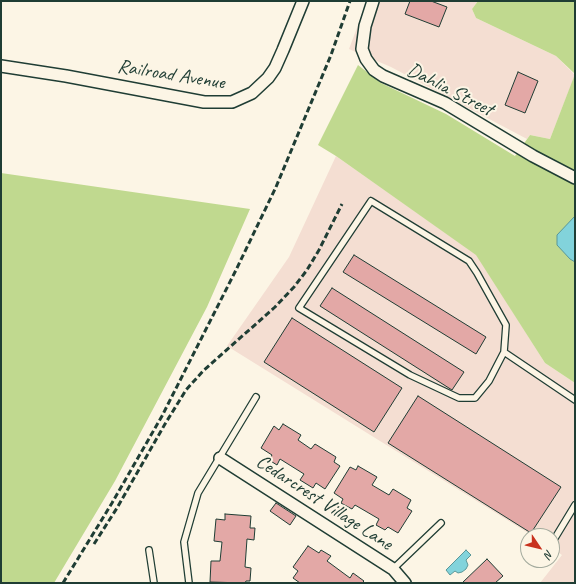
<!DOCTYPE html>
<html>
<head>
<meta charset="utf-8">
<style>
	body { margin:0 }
	#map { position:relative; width:576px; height:584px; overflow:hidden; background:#fcf5e5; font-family:Caveat,sans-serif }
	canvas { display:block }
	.frame { position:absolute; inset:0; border:2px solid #1f3d34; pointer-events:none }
	.north { position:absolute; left:520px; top:528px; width:40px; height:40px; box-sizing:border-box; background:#fcf5e5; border:1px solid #a4ab9e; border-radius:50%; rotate:125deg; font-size:11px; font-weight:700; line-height:16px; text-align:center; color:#1f3d34 }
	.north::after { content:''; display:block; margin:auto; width:14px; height:18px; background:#c8321e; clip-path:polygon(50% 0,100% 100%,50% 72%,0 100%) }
</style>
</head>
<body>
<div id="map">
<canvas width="576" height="584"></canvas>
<div class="frame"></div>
<div class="north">N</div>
</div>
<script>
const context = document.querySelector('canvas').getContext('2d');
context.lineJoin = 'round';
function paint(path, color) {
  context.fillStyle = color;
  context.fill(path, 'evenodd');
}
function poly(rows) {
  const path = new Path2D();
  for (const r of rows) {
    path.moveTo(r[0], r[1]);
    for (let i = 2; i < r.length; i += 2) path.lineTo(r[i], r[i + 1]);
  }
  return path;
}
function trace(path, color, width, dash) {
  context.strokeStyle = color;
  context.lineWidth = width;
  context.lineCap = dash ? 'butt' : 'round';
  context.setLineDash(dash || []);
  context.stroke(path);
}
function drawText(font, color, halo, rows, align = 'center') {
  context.font = font + ' Caveat,sans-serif';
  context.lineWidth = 4;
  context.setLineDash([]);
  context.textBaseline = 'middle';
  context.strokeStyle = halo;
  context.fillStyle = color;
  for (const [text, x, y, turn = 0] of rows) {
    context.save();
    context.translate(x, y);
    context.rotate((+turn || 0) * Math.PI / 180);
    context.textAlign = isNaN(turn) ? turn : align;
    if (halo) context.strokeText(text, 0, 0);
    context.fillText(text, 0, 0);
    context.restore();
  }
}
paint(poly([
	[367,1,478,1,472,9,476,18,556,56,575,75,550,139,530,135,527,139,391,67,349,49],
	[336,156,477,255,545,363,575,383,575,583,540,583,562,555,552,548,552,536,533,536,227,346,289,257]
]), '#f4ded2');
paint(poly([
	[478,1,575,1,575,383,545,363,476,255,336,156,318,145,358,65,381,83,446,114,515,156,530,135,550,139,575,74,556,56,476,18,472,9],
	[1,173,250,209,207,307,115,481,54,583,1,583]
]), '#c0d98f');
const water = poly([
	[575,216,575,262,570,259,557,245,557,235,575,216],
	[466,550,471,555,466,560,468,565,466,569,462,572,458,573,455,571,450,575,446,570,466,550]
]);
paint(water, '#82d3db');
trace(water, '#5a9798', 1);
const building = poly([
	[410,1,431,1,447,7,439,27,405,14,410,1],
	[518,72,538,81,525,113,505,105,518,72],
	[354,255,486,337,476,354,343,272,354,255],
	[332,288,464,372,452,390,320,306,332,288],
	[292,318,402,388,374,432,264,362,292,318],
	[418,396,561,487,531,533,388,443,418,396],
	[283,424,301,435,298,440,311,449,315,444,336,457,334,462,340,466,325,489,316,483,313,488,300,480,304,474,280,459,277,465,269,460,272,455,261,448,274,426,279,430,283,424],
	[358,466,377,477,372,485,389,495,393,489,411,500,407,508,412,511,398,533,388,527,385,530,376,525,379,519,355,505,352,509,341,503,343,499,334,493,350,467,356,470,358,466],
	[276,503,296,516,290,525,270,511,276,503],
	[225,514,251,516,250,528,255,528,254,540,247,539,245,567,251,568,250,581,246,581,245,583,210,582,211,561,220,561,222,542,214,541,216,519,225,520,225,514],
	[308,546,319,553,321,550,331,556,327,561,350,578,353,573,364,581,362,583,300,583,293,578,298,571,293,567,308,546],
	[487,559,503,576,495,583,462,583,487,559]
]);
paint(building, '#e3a8a6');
trace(building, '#1f3d34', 1);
const lane = poly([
	[371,201,469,261,477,273,506,325,504,352,489,381,475,398,459,398,410,375,299,308,371,201],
	[504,352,575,400],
	[555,538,575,505],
	[149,550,154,583],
	[393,569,441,523],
	[189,583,184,542,198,493,256,397]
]);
const street = poly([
	[373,1,365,26,362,49,366,59,374,70,383,76,445,103,533,156,575,178],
	[1,66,66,76,204,102,232,102,252,93,268,78,275,68,283,50,303,1],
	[220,458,393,569,405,583]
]);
trace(lane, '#1f3d34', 8);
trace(street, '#1f3d34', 14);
trace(lane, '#fcf5e5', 5.5);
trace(street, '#fcf5e5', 11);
trace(poly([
	[94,544,117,508,165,424,186,390,203,371,275,307,294,287,307,270,319,250,342,204],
	[63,583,112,503,162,416,236,270,276,187,331,55,350,1]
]), '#1f3d34', 3, [6, 3]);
drawText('20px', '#1f3d34', '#fcf5e5', [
	["Railroad Avenue",171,75,9],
	["Dahlia Street",450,90,27],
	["Cedarcrest Village Lane",324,503,33]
]);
</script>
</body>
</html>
